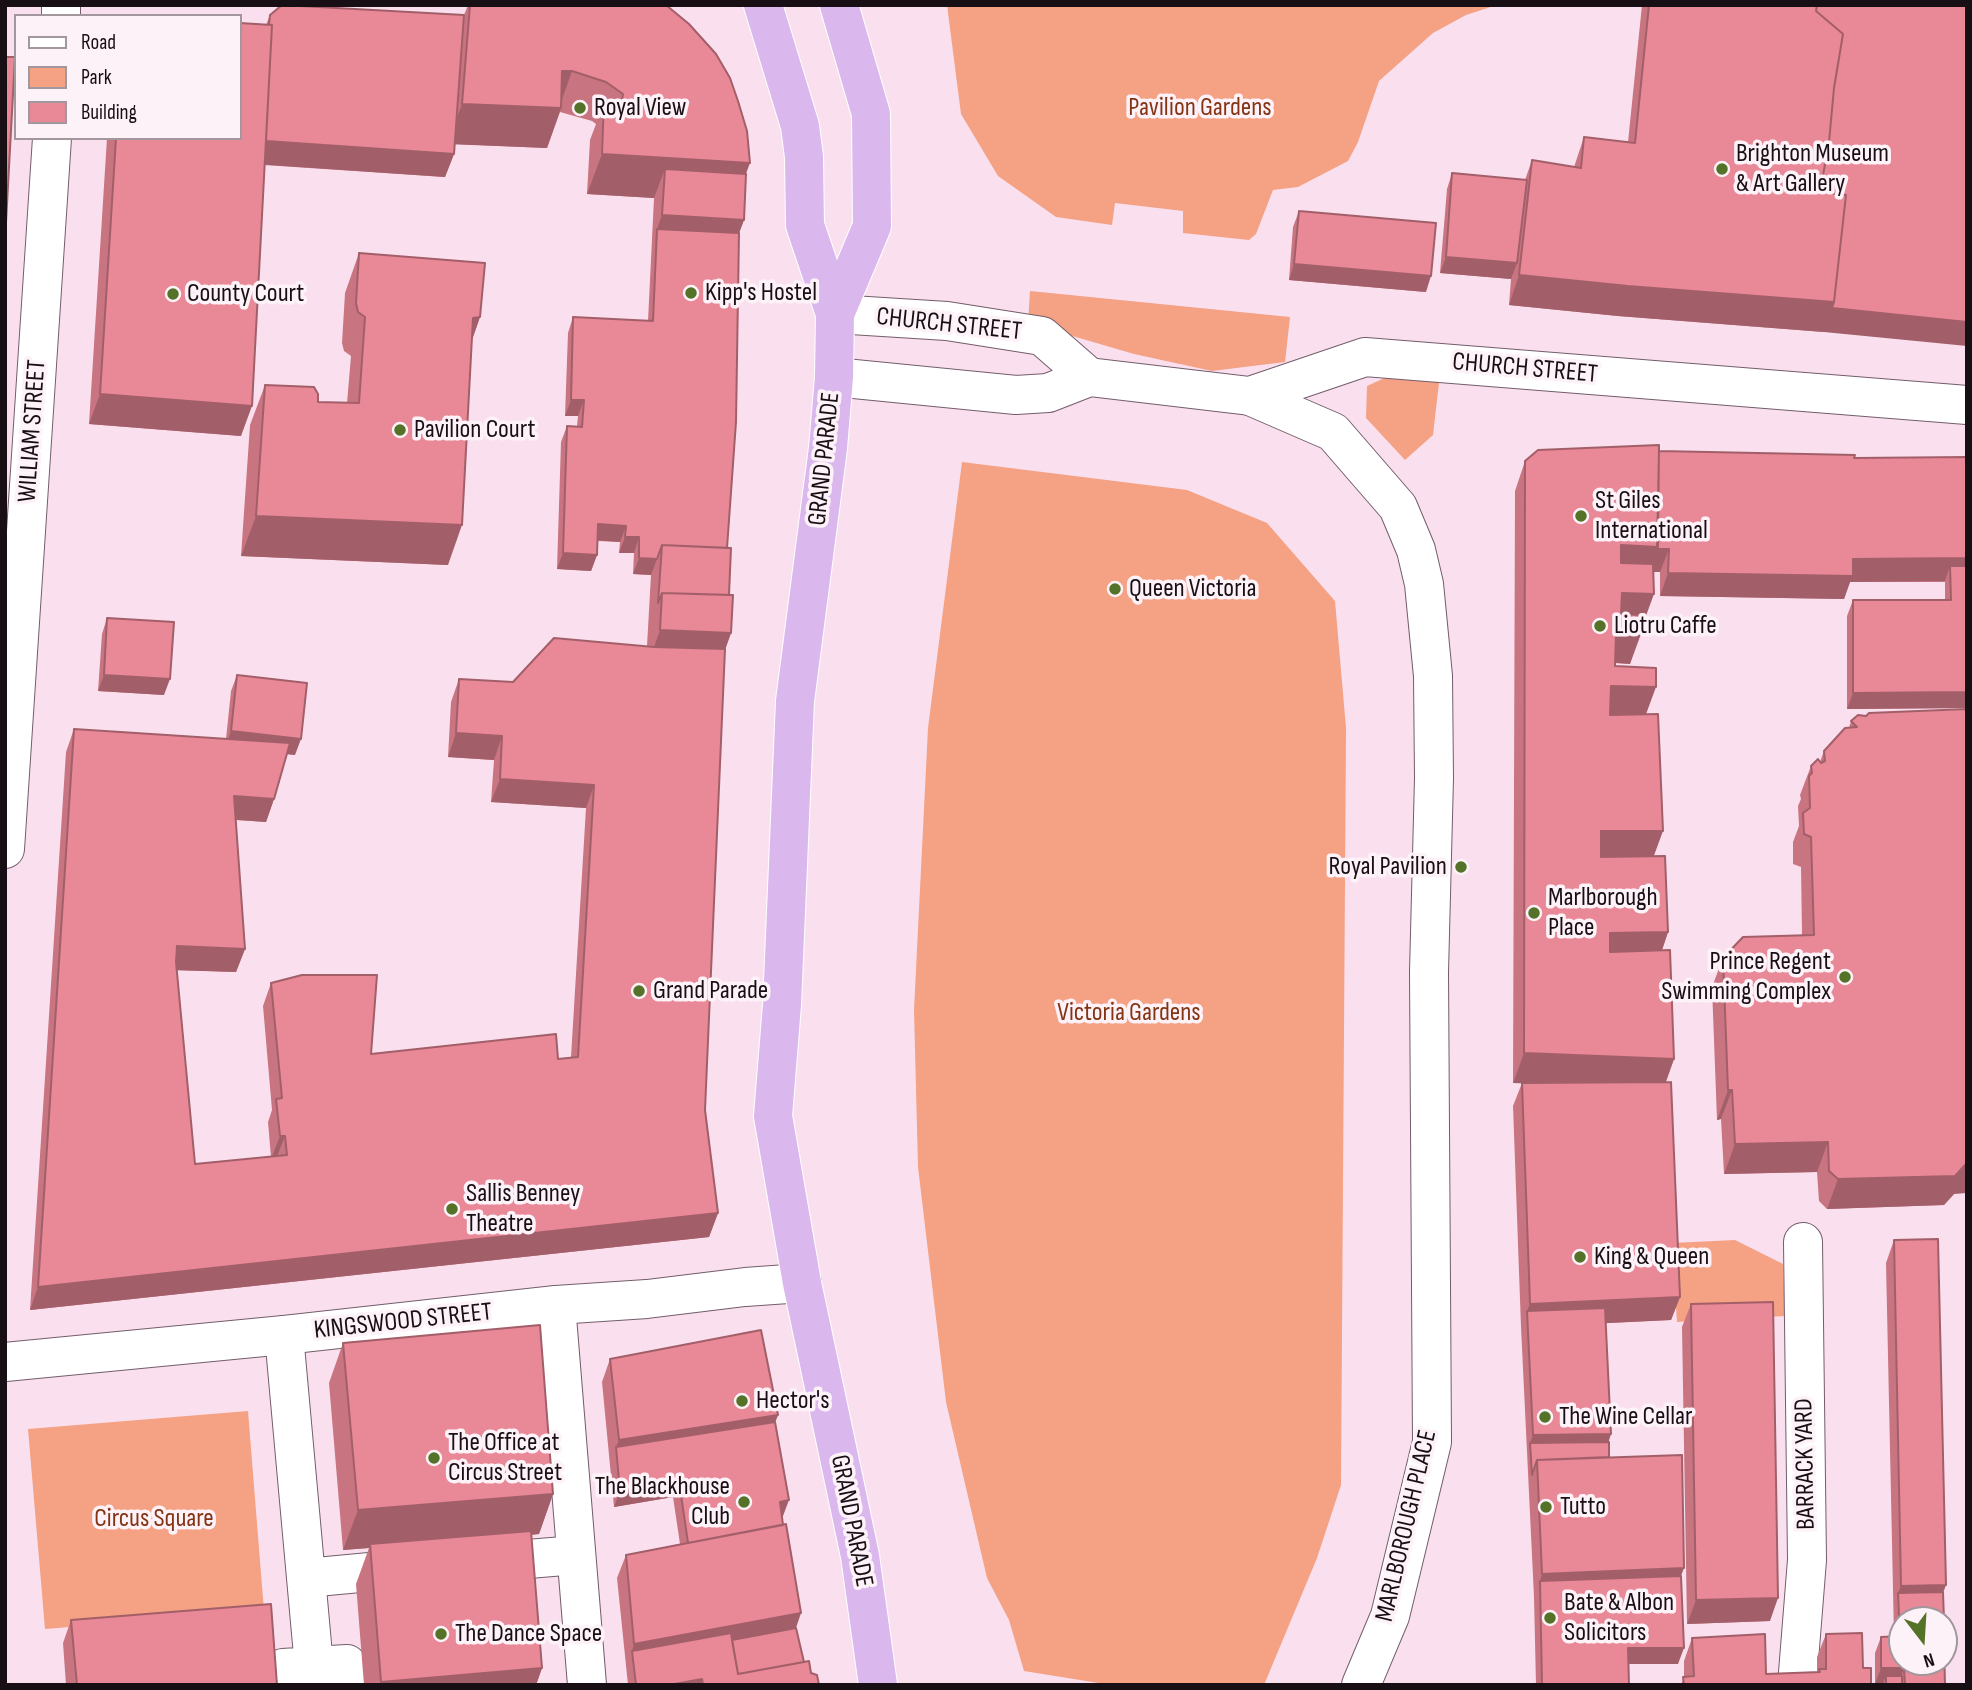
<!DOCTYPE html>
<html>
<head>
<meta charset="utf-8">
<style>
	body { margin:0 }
	#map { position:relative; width:1972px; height:1690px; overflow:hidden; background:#fae0ef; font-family:"Sofia Sans Condensed",sans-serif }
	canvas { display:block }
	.frame { position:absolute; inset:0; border:7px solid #180f14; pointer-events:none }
	.legend { position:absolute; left:14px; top:14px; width:228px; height:126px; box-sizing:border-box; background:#fdf2f8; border:2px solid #a1979d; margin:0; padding:9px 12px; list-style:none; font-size:21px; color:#180f14 }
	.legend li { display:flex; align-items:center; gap:14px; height:35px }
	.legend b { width:35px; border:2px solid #a1979d }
	.north { position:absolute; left:1888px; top:1606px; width:70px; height:70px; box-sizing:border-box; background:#fdf2f8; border:2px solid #a1979d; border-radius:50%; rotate:163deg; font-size:19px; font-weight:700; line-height:28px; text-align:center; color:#180f14 }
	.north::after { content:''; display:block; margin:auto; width:24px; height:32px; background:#547228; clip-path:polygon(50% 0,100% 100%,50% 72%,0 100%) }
</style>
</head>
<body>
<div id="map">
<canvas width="1972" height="1690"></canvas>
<div class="frame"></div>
<ul class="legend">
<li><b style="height:9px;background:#fff"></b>Road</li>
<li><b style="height:19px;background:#f4a184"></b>Park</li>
<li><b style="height:19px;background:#e98896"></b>Building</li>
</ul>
<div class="north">N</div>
</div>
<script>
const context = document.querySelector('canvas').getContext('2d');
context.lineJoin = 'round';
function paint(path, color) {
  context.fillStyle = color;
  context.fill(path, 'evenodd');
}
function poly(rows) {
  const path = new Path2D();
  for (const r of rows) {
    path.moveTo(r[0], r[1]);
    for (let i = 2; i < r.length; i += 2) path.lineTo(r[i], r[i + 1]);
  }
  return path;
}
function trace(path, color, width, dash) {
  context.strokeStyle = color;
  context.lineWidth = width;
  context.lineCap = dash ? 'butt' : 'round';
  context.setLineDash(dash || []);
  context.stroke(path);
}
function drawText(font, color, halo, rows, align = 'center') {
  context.font = font + ' "Sofia Sans Condensed",sans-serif';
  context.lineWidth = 7;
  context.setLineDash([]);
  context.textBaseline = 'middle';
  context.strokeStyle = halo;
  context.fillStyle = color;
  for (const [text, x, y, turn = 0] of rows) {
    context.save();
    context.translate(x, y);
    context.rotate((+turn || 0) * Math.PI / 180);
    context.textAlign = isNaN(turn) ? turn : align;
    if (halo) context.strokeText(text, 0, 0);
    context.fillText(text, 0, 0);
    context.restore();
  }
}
paint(poly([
	[947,5,1497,5,1466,15,1433,33,1379,81,1358,142,1348,161,1298,187,1273,190,1256,234,1249,240,1183,233,1183,211,1115,203,1112,225,1056,217,998,176,961,114],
	[1030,291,1290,317,1285,362,1212,371,1134,354,1028,323],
	[1398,372,1440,374,1433,435,1405,460,1366,418,1367,386],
	[962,462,1187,490,1267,523,1335,601,1346,728,1341,1485,1317,1558,1264,1685,1111,1685,1024,1671,1009,1620,987,1578,946,1402,918,1167,914,1010,928,728],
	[1735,1240,1783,1264,1785,1316,1677,1322,1672,1243],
	[248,1411,264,1611,45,1629,28,1429]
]), '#f4a184');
const pedestrian = poly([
	[284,1335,314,1666,347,1664,348,1685],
	[480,1563,576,1555],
	[306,1578,370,1572],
	[284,1685,283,1668,314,1666]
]);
const minor = poly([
	[61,16,61,5],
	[1250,396,1333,432,1398,507,1416,550,1424,584,1433,676,1434,778,1429,972,1432,1442,1390,1616,1361,1685],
	[5,849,52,138],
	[556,1305,587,1685],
	[5,1362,284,1335,556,1305,647,1299,745,1287,802,1283],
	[1797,1685,1807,1560,1803,1242]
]);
const tertiary = poly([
	[835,314,947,321,1042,336,1089,377],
	[834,377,1016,395,1048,393,1089,377,1250,396,1365,357,1967,405]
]);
const trunk = poly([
	[763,5,800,126,804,157,805,225,835,314,834,377,828,448,795,701,782,1005,773,1116,802,1283,860,1556,878,1685],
	[835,314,872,226,871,114,839,5]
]);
trace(pedestrian, '#735d6b', 40);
trace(minor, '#735d6b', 40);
trace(tertiary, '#735d6b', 40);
trace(trunk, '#fff', 40);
trace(pedestrian, '#fff', 38);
trace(minor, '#fff', 38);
trace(tertiary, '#fff', 38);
trace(trunk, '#dab8ee', 38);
paint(poly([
	[468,5,666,5,746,174,744,220,739,233,727,548,731,633,725,649,705,1110,718,1213,709,1237,30,1310,66,752,74,729,226,739,231,691,237,675,295,755,287,754,274,799,266,822,236,820,245,949,236,972,177,970,195,1164,271,1157,268,1122,272,1110,263,1006,271,983,371,1054,558,1059,571,1057,586,808,491,802,494,760,448,757,451,702,459,679,513,682,647,646,651,575,633,574,634,553,619,553,620,542,598,541,597,555,591,571,557,569,561,442,567,426,577,426,578,416,565,416,568,333,573,317,648,321,654,198,587,194,590,140,596,124,592,121,560,112,547,148,454,144,454,154,445,177,264,165,241,436,89,424,107,138,240,138,266,25,270,15,464,15],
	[1642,5,1967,5,1824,332,1618,316,1509,305,1511,279,1440,273,1447,189,1452,173,1525,180,1532,160,1574,167,1584,137,1628,142],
	[1299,211,1426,292,1289,280,1293,227],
	[359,253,480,317,472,340,448,565,241,556,250,425,265,385,318,402,347,403,351,356,344,351,342,343,345,293],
	[1659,451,1854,458,1967,457,1967,708,1847,709,1847,616,1853,600,1945,600,1945,582,1850,582,1844,599,1660,596,1660,572,1654,572,1643,624,1641,624,1630,664,1615,663,1615,666,1646,715,1654,856,1668,932,1662,950,1674,1059,1666,1082,1680,1297,1671,1320,1606,1323,1609,1442,1609,1457,1681,1576,1678,1664,1628,1664,1629,1685,1536,1685,1534,1597,1521,1327,1513,1106,1522,1083,1513,1083,1515,491,1525,461],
	[107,618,164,695,98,691,102,634],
	[1858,715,1954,1194,1944,1205,1827,1209,1819,1201,1817,1172,1724,1174,1721,1119,1717,1120,1712,987,1723,958,1802,935,1801,867,1793,864,1793,842,1799,826,1798,806,1801,799,1800,795,1811,766,1820,762,1824,751,1849,728,1851,721],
	[1894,1240,1946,1585,1943,1592,1945,1685,1875,1684,1875,1653,1881,1637,1894,1636,1886,1263],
	[1691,1304,1770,1621,1687,1624,1682,1327],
	[343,1343,553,1494,539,1534,531,1535,542,1668,536,1685,364,1685,356,1584,369,1548,343,1550,329,1383],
	[610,1359,778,1415,775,1422,783,1516,782,1516,796,1629,804,1662,819,1685,628,1685,617,1578,626,1555,680,1544,673,1497,614,1507,602,1382],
	[71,1620,277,1685,66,1685,63,1643],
	[1826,1634,1863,1668,1871,1685,1681,1685,1684,1677,1684,1661,1692,1638,1766,1674,1817,1672,1817,1657]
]), '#c87581');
paint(poly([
	[562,71,572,71,559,108,561,108,547,148,447,144,462,104],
	[264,141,454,154,445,177,255,164],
	[602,154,750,163,735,203,665,169,654,198,587,194],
	[662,215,744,220,733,249,657,229],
	[1446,257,1517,263,1511,279,1440,273],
	[1294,264,1431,276,1426,292,1289,280],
	[1519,275,1834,302,1967,322,1967,346,1824,332,1618,316,1509,305],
	[480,317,466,357,473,318],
	[100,394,252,406,241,436,89,424],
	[571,400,584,400,578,416,565,416],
	[256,516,462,525,448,565,241,556],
	[598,524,626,526,620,542,593,540],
	[625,537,639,537,634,553,619,553],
	[1621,545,1658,547,1669,549,1660,572,1649,572,1610,575],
	[563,553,597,555,591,571,557,569],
	[639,558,657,559,651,575,633,574],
	[1967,558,1967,581,1950,566,1945,581,1850,582,1844,599,1660,596,1668,573,1853,559],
	[1622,593,1654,594,1643,624,1611,623],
	[660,630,731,633,717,673,646,670],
	[1616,633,1641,634,1630,664,1605,662],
	[104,675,170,679,164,695,98,691],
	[1611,686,1656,687,1645,717,1600,716],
	[1967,692,1967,708,1847,709,1853,693],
	[231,731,301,739,295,755,225,747],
	[456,733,502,736,494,760,448,757],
	[500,779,594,785,586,808,491,802],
	[234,796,274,799,266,822,225,819],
	[1601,831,1663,831,1652,861,1590,860],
	[1668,932,1658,962,1600,963,1610,933],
	[177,946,245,949,236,972,169,970],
	[1524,1053,1674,1059,1663,1089,1513,1083],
	[1728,1090,1732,1090,1721,1119,1717,1120],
	[280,1136,285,1136,276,1159,271,1159],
	[1828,1142,1817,1172,1724,1174,1735,1144],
	[1967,1164,1967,1193,1954,1194,1944,1205,1827,1209,1838,1179],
	[718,1213,709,1237,30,1310,38,1287],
	[1680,1297,1671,1320,1528,1327,1527,1311,1530,1304],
	[778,1415,769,1438,616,1447,619,1440],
	[1611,1434,1606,1450,1530,1443,1533,1435],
	[679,1481,673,1497,614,1507,620,1491],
	[553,1494,539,1534,371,1548,370,1544,369,1548,343,1550,358,1510],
	[789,1500,783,1516,775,1518,780,1502],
	[1684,1568,1675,1592,1540,1581,1542,1574],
	[1946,1585,1937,1608,1898,1593,1901,1586],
	[1778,1598,1770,1621,1687,1624,1696,1600],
	[801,1613,793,1637,632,1651,634,1644],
	[1628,1648,1684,1648,1678,1664,1622,1664],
	[542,1668,536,1685,380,1685,381,1682],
	[1881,1668,1904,1668,1899,1684,1886,1676,1883,1684,1875,1684],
	[702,1679,701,1685,669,1685]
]), '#a35f69');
const building = poly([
	[282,5,464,15,454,154,266,141,272,25,269,25,270,15,282,5],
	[470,5,666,5,689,24,716,54,730,78,738,101,747,131,750,163,602,154,604,100,622,102,623,94,606,82,572,71,562,71,561,108,462,104,470,5],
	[1649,5,1817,5,1816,11,1843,34,1834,88,1829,142,1820,192,1846,195,1834,302,1628,286,1519,275,1532,160,1581,168,1584,137,1635,143,1649,5],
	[1817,5,1967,5,1967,322,1832,308,1834,302,1846,195,1820,192,1829,142,1834,88,1843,34,1816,11,1817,5],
	[240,23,272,25,252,406,100,394,116,138,240,138,240,23],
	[5,57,15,57,5,241,5,57],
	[665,169,746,174,744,220,662,215,665,169],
	[1452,173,1527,180,1517,263,1446,257,1452,173],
	[1299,211,1436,223,1431,276,1294,264,1299,211],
	[657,229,739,233,736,422,727,548,662,545,657,559,639,558,639,537,625,537,626,526,598,524,597,555,563,553,567,426,582,427,584,400,571,400,573,317,653,321,657,229],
	[359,253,485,263,480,317,473,318,462,525,256,516,265,385,314,387,318,394,318,402,359,403,365,317,358,312,356,303,359,253],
	[1659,445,1658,547,1621,545,1621,563,1653,564,1654,594,1622,593,1621,614,1641,615,1641,634,1616,633,1615,666,1656,668,1656,687,1611,686,1610,715,1658,714,1663,831,1601,831,1601,857,1665,856,1668,932,1610,933,1610,952,1670,950,1674,1059,1524,1053,1525,461,1538,450,1659,445],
	[1659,451,1855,455,1854,458,1967,457,1967,558,1853,559,1853,576,1668,573,1669,549,1657,549,1659,451],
	[662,545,731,548,729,595,662,593,658,603,662,545],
	[1950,566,1967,566,1967,692,1853,693,1853,600,1951,600,1950,566],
	[662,593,733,595,731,633,660,630,662,593],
	[107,618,174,622,170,679,104,675,107,618],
	[554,638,654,647,725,649,705,1110,718,1213,38,1287,74,729,290,743,274,799,234,796,245,949,177,946,176,962,195,1164,287,1155,285,1136,280,1136,276,1099,282,1098,271,983,302,975,377,975,371,1054,556,1034,558,1059,578,1057,594,785,500,779,502,736,456,733,459,679,513,682,554,638],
	[237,675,307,683,301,739,231,731,237,675],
	[1967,709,1967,1164,1965,1165,1955,1176,1838,1179,1829,1171,1828,1142,1735,1144,1732,1090,1728,1090,1723,958,1743,937,1814,935,1811,837,1804,834,1803,813,1810,808,1809,776,1812,773,1811,766,1818,759,1821,763,1825,761,1824,751,1845,728,1857,727,1851,721,1858,715,1866,716,1869,713,1967,709],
	[1671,1082,1680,1297,1530,1304,1522,1083,1671,1082],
	[1938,1239,1946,1585,1901,1586,1894,1240,1938,1239],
	[1773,1302,1778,1598,1696,1600,1691,1304,1773,1302],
	[1605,1308,1611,1434,1533,1435,1527,1311,1605,1308],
	[540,1325,553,1494,358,1510,343,1343,540,1325],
	[761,1330,778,1415,619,1440,610,1359,761,1330],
	[775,1422,789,1500,780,1502,783,1525,688,1543,679,1481,620,1491,616,1447,775,1422],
	[1609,1442,1609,1457,1537,1460,1532,1475,1530,1443,1609,1442],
	[1682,1455,1684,1568,1542,1574,1537,1460,1682,1455],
	[786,1524,801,1613,634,1644,626,1555,786,1524],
	[531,1531,542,1668,381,1682,370,1544,531,1531],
	[1681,1576,1684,1648,1628,1648,1629,1685,1542,1685,1540,1581,1681,1576],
	[1943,1592,1944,1620,1902,1620,1902,1662,1944,1662,1944,1643,1945,1685,1905,1685,1904,1668,1881,1668,1881,1637,1900,1636,1898,1593,1943,1592],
	[271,1604,277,1685,77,1685,71,1620,271,1604],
	[796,1628,804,1662,738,1674,732,1640,796,1628],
	[731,1633,738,1674,809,1661,811,1673,817,1675,819,1685,703,1685,702,1679,669,1685,636,1685,632,1651,731,1633],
	[1862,1633,1863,1668,1871,1668,1871,1685,1684,1685,1683,1677,1694,1676,1692,1638,1765,1634,1766,1674,1820,1672,1819,1669,1826,1669,1826,1634,1862,1633],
	[1886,1676,1902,1676,1902,1685,1886,1685,1886,1676]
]);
paint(building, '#e98896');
trace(building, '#a35f69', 2);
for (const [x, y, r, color] of [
	[580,108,7,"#547228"],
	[1722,169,7,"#547228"],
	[691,293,7,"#547228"],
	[173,294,7,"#547228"],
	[400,430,7,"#547228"],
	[1581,516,7,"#547228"],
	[1115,589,7,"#547228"],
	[1600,626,7,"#547228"],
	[1461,867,7,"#547228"],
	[1534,913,7,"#547228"],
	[1845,977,7,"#547228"],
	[639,991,7,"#547228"],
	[452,1209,7,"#547228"],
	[1580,1257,7,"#547228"],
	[742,1401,7,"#547228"],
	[1545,1417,7,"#547228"],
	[434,1458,7,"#547228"],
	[744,1502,7,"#547228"],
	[1546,1507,7,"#547228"],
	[1550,1618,7,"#547228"],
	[441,1634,7,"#547228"]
]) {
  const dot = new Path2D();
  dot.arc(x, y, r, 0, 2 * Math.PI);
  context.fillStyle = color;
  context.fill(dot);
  trace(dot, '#fdf2f8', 2.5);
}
drawText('26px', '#180f14', '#fdf2f8', [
	["Royal View",594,108],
	["Brighton Museum",1736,154],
	["& Art Gallery",1736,184],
	["Kipp's Hostel",705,293],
	["County Court",187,294],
	["Pavilion Court",414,430],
	["St Giles",1595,501],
	["International",1595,531],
	["Queen Victoria",1129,589],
	["Liotru Caffe",1614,626],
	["Royal Pavilion",1447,867,"right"],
	["Marlborough",1548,898],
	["Place",1548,928],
	["Prince Regent",1831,962,"right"],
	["Swimming Complex",1831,992,"right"],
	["Grand Parade",653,991],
	["Sallis Benney",466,1194],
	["Theatre",466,1224],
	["King & Queen",1594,1257],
	["Hector's",756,1401],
	["The Wine Cellar",1559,1417],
	["The Office at",448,1443],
	["Circus Street",448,1473],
	["The Blackhouse",730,1487,"right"],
	["Club",730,1517,"right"],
	["Tutto",1560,1507],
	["Bate & Albon",1564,1603],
	["Solicitors",1564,1633],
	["The Dance Space",455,1634]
], 'left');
drawText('26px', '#843413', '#fdf2f8', [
	["Pavilion Gardens",1200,108],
	["Victoria Gardens",1129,1013],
	["Circus Square",154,1519]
]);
drawText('26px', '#180f14', '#fdf2f8', [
	["CHURCH STREET",949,325,6],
	["CHURCH STREET",1525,369,5],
	["WILLIAM STREET",33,431,-86],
	["GRAND PARADE",825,459,-84],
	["KINGSWOOD STREET",403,1322,-6],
	["BARRACK YARD",1806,1464,-91],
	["GRAND PARADE",851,1521,79],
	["MARLBOROUGH PLACE",1407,1526,-77]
]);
</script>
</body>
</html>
